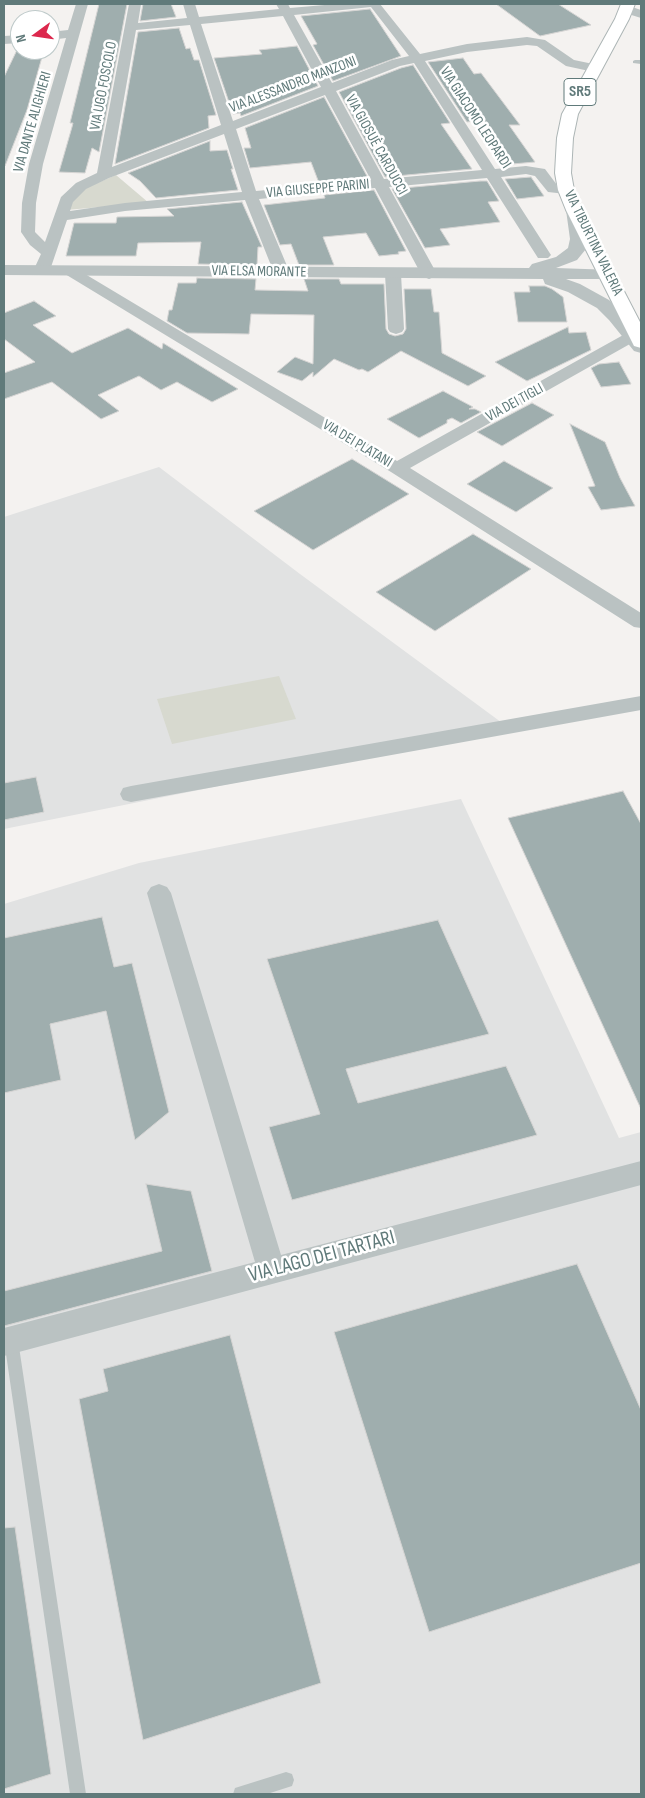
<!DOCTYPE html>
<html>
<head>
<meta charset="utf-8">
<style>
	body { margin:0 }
	#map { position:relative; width:645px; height:1798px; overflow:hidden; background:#f4f2f0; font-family:"Sofia Sans Condensed",sans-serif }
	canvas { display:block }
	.frame { position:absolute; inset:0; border:5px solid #607a7a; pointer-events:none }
	.north { position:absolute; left:10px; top:10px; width:50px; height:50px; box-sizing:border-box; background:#fff; border:1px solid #bfcaca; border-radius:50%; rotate:256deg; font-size:14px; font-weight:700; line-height:20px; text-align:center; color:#607a7a }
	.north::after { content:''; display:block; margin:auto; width:18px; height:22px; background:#dc284d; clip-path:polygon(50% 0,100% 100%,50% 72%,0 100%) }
</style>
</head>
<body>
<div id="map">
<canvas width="645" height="1798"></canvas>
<div class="frame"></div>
<div class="north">N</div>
</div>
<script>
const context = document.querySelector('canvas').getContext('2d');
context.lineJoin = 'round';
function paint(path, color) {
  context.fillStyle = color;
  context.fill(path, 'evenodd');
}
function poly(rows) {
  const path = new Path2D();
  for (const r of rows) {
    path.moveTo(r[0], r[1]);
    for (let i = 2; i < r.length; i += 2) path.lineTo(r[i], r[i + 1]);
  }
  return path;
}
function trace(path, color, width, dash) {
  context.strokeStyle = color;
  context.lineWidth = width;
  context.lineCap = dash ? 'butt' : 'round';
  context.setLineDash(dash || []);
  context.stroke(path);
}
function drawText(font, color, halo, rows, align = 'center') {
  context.font = font + ' "Sofia Sans Condensed",sans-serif';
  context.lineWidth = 5;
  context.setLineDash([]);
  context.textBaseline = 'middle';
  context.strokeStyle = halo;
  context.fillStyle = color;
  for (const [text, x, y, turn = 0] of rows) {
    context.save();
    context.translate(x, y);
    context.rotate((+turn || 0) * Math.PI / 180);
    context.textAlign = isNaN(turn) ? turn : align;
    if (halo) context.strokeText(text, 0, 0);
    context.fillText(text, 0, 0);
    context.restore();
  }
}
paint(poly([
	[159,467,300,574,509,728,4,829,4,517],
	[461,799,619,1138,641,1132,641,1794,4,1794,4,904,139,863]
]), '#e1e2e2');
paint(poly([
	[116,175,149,203,66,210,81,190],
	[279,676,296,719,172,744,157,699]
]), '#d7d9cf');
const building = poly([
	[99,4,127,4,99,152,92,148,85,173,59,172,72,127,73,123,70,123,99,4],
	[143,4,171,4,176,17,140,21,143,4],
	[496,4,558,4,591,25,540,36,496,4],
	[370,9,401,56,333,81,313,45,317,44,301,16,370,9],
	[179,28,186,49,190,48,194,60,199,60,216,115,208,116,209,128,115,164,138,32,179,28],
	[297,46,318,86,241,116,240,113,233,114,214,58,262,54,259,50,297,46],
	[17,50,44,50,27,110,5,166,4,166,4,77,17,50],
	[463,58,474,74,481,73,520,125,509,125,535,162,512,164,483,120,467,122,428,62,463,58],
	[413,65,450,123,441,124,472,169,385,177,339,92,401,68,413,65],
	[324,97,368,178,319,183,311,162,250,168,244,148,251,148,245,128,324,97],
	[210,141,210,151,227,150,233,169,231,169,238,190,156,198,140,181,128,173,210,141],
	[531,177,544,196,517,199,505,179,531,177],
	[480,181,487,181,499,201,488,202,500,222,440,229,450,245,425,248,392,189,480,181],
	[374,190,406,251,398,252,399,254,379,256,366,233,323,237,334,265,299,265,291,244,280,245,264,205,325,198,324,195,374,190],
	[242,202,262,247,258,247,257,265,198,264,201,242,138,243,136,256,66,256,74,223,116,223,117,217,174,216,167,209,242,202],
	[197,278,256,279,255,290,308,291,304,279,339,279,341,284,384,284,386,329,389,334,395,336,403,334,406,329,404,289,431,289,434,312,439,312,442,353,486,376,468,386,401,351,368,372,362,369,359,370,334,359,313,377,313,372,302,381,277,372,295,357,313,364,314,315,251,314,249,334,187,333,167,321,169,310,172,310,178,283,196,283,197,278],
	[529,286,545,286,552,289,563,297,567,322,518,322,514,292,530,292,529,286],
	[34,301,56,316,33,325,72,353,128,328,162,349,163,343,238,389,212,402,177,382,161,390,139,376,98,395,119,411,101,419,52,382,4,399,4,373,35,362,4,339,4,313,34,301],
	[568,327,569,333,586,332,591,350,527,381,495,362,568,327],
	[619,362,631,384,601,387,591,368,599,364,619,362],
	[443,391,473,407,469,409,475,409,481,412,461,423,452,418,447,420,447,423,419,438,387,419,443,391],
	[532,403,554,415,502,446,477,432,532,403],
	[570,424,605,442,620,478,635,506,601,510,588,487,595,486,570,424],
	[352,459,409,494,313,550,254,511,352,459],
	[504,461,553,488,516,512,467,484,504,461],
	[473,534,531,569,435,631,376,592,473,534],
	[36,777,44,812,4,820,4,783,36,777],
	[623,791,641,824,641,1109,508,818,623,791],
	[102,917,114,967,132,963,169,1112,135,1140,106,1011,50,1024,61,1080,4,1093,4,938,102,917],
	[438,920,489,1034,346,1069,358,1103,506,1066,537,1135,292,1200,269,1127,320,1114,267,959,438,920],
	[146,1184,191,1191,212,1271,4,1326,4,1291,162,1251,146,1184],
	[577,1264,641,1410,641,1563,429,1632,334,1332,577,1264],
	[230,1335,321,1683,143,1740,79,1399,108,1391,103,1369,230,1335],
	[15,1527,51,1774,4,1789,4,1528,15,1527]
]);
paint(building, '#9faeae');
trace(building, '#d5d4d3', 1);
const primary = poly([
	[621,4,635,4,629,19,578,114,573,138,571,173,574,190,582,210,641,324,641,348,634,346,566,210,558,190,555,173,557,138,562,114,615,19,621,4]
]);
trace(primary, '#acb5b5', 2);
paint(poly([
	[635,60,641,60,641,64,633,63,633,61,635,60],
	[11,1333,16,1335,18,1340,86,1794,70,1794,4,1340,6,1335,11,1333],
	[286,1772,292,1774,294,1780,292,1786,267,1794,233,1794,235,1788,286,1772]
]), '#bac2c2');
paint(poly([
	[76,4,88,4,43,164,36,203,35,232,45,242,61,197,76,183,97,173,129,4,141,4,138,23,187,18,183,4,195,4,199,17,279,9,276,4,288,4,290,8,336,4,380,4,420,54,467,44,527,37,545,40,574,60,598,65,600,68,594,72,566,66,537,46,527,45,467,52,425,61,495,169,526,166,545,169,557,185,571,187,573,190,571,193,566,194,548,192,535,176,526,174,501,177,551,255,548,258,538,258,487,178,389,187,437,274,434,277,429,279,424,277,421,274,375,188,259,199,290,273,287,276,282,278,277,276,274,273,245,200,125,211,67,220,51,267,48,270,38,270,35,267,41,254,30,245,21,232,22,203,29,164,66,38,50,40,50,32,68,30,76,4],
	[371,7,409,56,392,60,332,83,294,15,371,7],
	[283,16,321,87,233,121,201,24,283,16],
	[190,25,221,125,112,167,136,30,190,25],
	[414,63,482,170,384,179,336,91,400,66,414,63],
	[325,95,371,180,256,191,236,129,325,95],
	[224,134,242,192,125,203,70,211,73,202,86,189,109,178,224,134],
	[626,5,641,10,641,18,622,12,620,9,622,6,626,5],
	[20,35,20,43,4,44,4,36,20,35],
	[70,266,75,268,397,461,625,334,637,334,639,337,637,340,410,468,641,613,641,628,634,627,391,472,65,274,62,271,65,268,70,266],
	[393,269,398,271,401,274,404,329,402,332,396,334,390,332,388,329,385,274,388,271,393,269],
	[641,696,641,710,131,802,123,800,120,794,123,788,131,786,641,696],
	[159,884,167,887,171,893,281,1255,641,1161,641,1185,4,1356,4,1328,255,1262,147,893,151,887,159,884]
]), '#bac2c2');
paint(poly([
	[574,205,580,206,582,210,588,239,586,249,577,260,556,268,614,270,617,274,614,278,608,279,566,279,580,284,609,300,623,312,641,336,641,353,634,351,609,320,597,308,568,292,545,284,543,279,4,275,4,265,529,268,532,264,556,257,568,248,570,239,566,210,568,206,574,205]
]), '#bac2c2');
paint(primary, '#fff');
drawText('15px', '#607a7a', '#fff', [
	["VIA ALESSANDRO MANZONI",293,85,-21],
	["VIA UGO FOSCOLO",104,86,-79],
	["VIA GIACOMO LEOPARDI",475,118,57],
	["VIA DANTE ALIGHIERI",33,122,-74],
	["VIA GIOSUÈ CARDUCCI",376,145,61],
	["VIA GIUSEPPE PARINI",318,189,-5],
	["VIA TIBURTINA VALERIA",593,243,64],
	["VIA ELSA MORANTE",259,272,1],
	["VIA DEI TIGLI",515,403,-29],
	["VIA DEI PLATANI",357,444,31]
]);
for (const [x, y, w] of [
	[580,92,32]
]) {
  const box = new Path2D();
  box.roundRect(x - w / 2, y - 13.5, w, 27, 4);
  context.fillStyle = '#fff';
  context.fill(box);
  trace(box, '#607a7a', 1);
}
drawText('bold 16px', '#607a7a', null, [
	["SR5",580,92]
]);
drawText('21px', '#607a7a', '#fff', [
	["VIA LAGO DEI TARTARI",322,1257,-15]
]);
</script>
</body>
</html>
